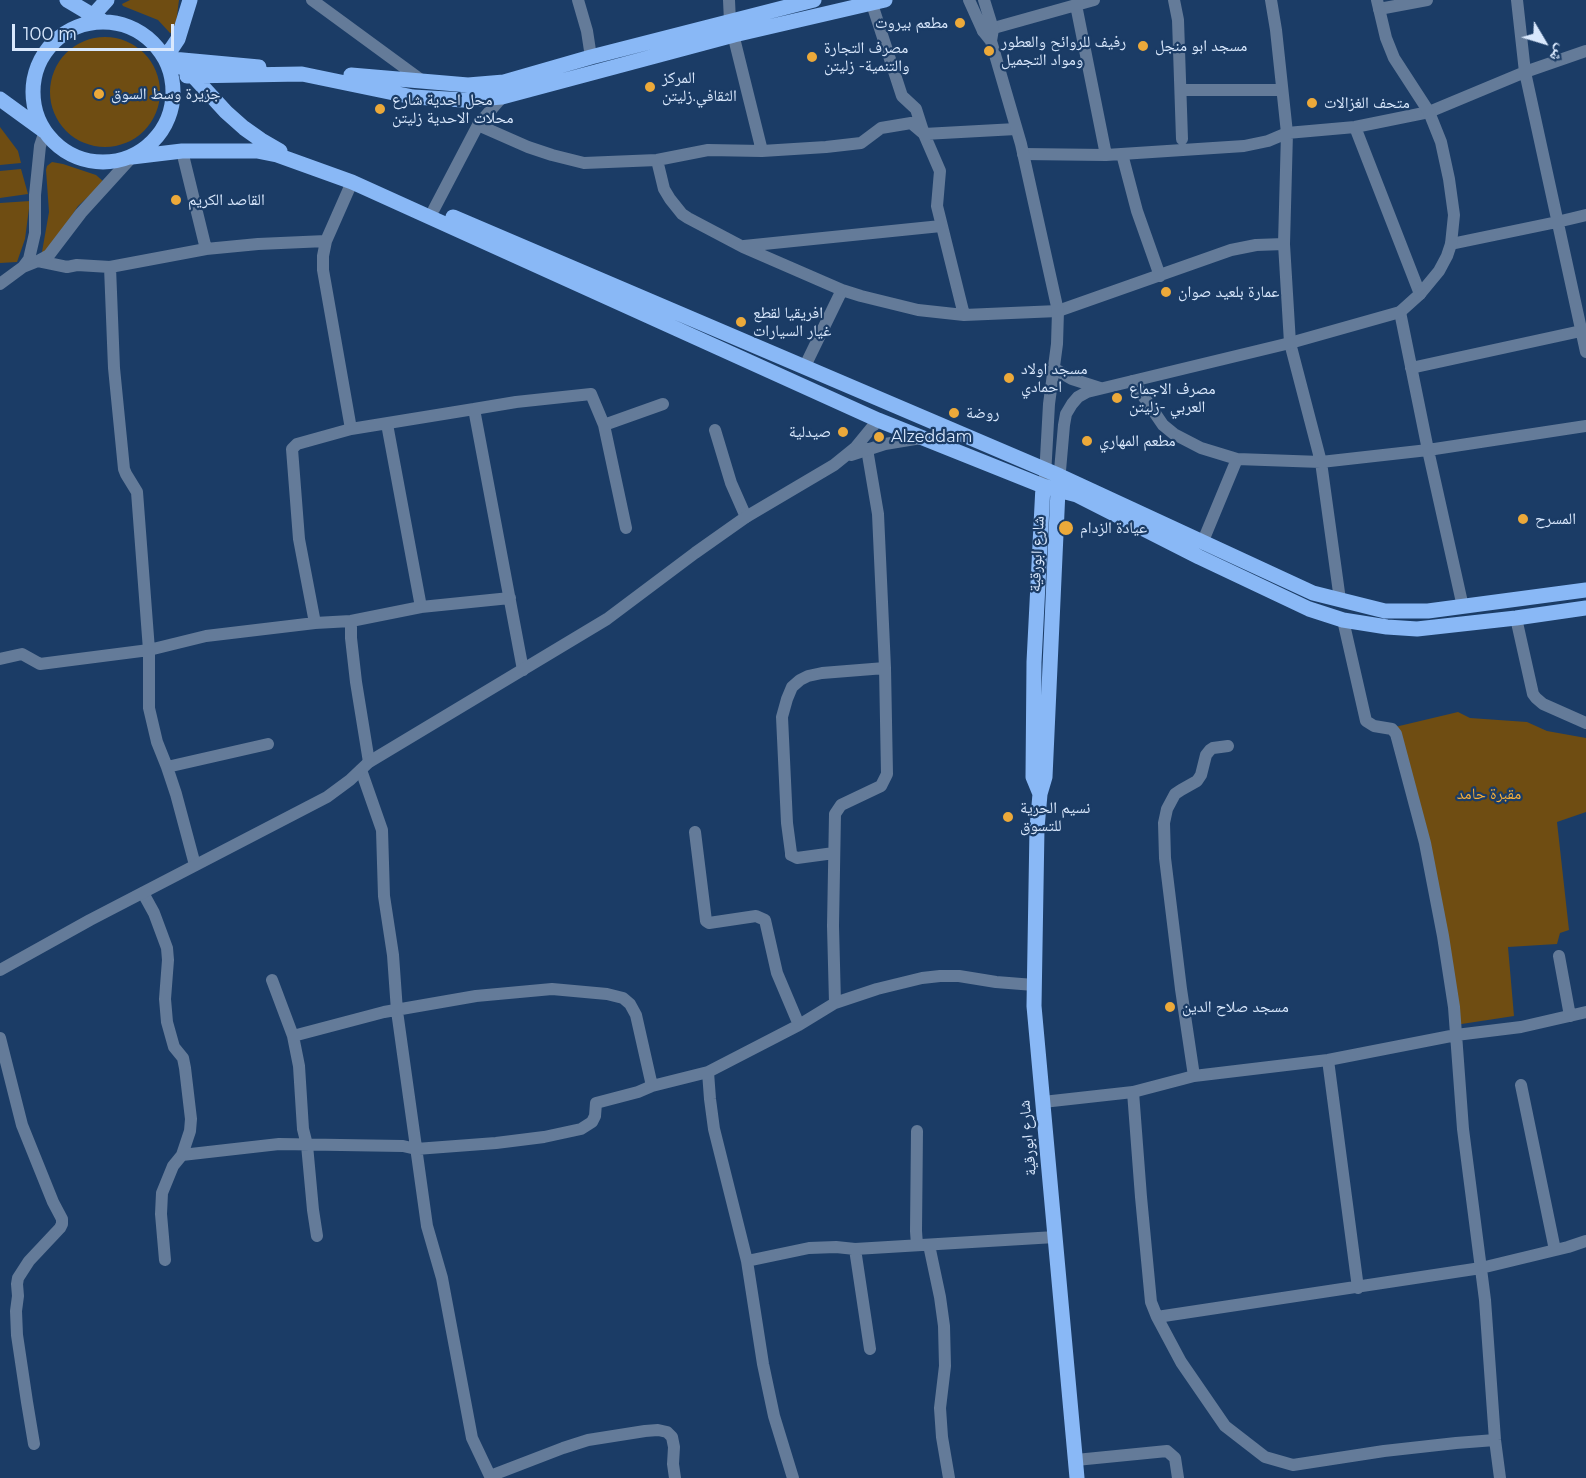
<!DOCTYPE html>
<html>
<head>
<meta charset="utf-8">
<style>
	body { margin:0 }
	#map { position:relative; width:1586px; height:1478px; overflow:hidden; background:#1b3c66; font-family:Montserrat,"Noto Naskh Arabic",sans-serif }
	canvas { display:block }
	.north { position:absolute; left:1514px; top:12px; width:60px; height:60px; -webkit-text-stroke:4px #1b3c66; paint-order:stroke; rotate:128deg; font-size:16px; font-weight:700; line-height:24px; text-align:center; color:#d9e8fd }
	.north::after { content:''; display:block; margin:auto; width:21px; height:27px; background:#d9e8fd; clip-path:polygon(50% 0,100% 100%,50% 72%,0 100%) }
	.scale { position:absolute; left:12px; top:24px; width:162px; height:27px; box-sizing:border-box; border:3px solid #d9e8fd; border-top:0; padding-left:8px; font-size:18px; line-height:21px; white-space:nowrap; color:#d9e8fd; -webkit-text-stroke:4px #1b3c66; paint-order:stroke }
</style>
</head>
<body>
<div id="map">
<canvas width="1586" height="1478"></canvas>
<div class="north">ش</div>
<div class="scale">100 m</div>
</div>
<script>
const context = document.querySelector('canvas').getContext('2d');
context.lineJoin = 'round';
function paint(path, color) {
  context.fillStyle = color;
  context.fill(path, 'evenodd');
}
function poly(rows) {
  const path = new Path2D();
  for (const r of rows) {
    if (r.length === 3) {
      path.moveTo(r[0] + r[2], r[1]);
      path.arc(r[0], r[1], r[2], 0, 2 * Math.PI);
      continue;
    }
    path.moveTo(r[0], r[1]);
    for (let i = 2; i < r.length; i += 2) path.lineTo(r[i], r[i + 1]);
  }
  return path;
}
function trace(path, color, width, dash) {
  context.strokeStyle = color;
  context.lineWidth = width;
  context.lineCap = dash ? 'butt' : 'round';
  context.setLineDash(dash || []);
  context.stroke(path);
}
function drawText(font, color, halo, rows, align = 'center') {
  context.font = font + ' Montserrat,"Noto Naskh Arabic",sans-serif';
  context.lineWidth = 4.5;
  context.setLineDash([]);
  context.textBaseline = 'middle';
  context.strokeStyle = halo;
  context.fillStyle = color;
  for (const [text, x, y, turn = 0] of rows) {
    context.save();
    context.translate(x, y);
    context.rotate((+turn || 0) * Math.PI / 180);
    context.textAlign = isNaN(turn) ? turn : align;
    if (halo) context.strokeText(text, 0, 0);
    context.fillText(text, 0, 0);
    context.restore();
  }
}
paint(poly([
	[130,0,179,0,175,32,170,33,158,20,123,6,122,4],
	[105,92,55],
	[0,127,18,151,21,163,0,165],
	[52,162,63,164,96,175,104,182,78,206,46,255,42,252,49,212,46,170,47,166],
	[21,169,28,194,0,198,0,171],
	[30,201,25,239,17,262,0,263,0,203],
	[1458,712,1470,718,1527,722,1547,731,1586,738,1586,812,1557,822,1569,930,1560,933,1557,944,1508,947,1514,1016,1455,1025,1428,849,1395,727]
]), '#6f4d12');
trace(poly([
	[312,0,424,82],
	[578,0,587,31,591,57],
	[729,0,730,22,762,151],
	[1174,0,1178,20,1182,139],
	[1271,0,1276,30,1287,133,1284,244,1290,343,1321,462,1340,600],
	[1517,0,1525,72,1586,352],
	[872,4,902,96,916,109,924,134,940,171,937,206,964,315],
	[1076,5,1106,155],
	[1379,9,1427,0],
	[983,31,1094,0],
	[1181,90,1282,90],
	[478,125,528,147,552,155,584,163,657,160,708,150,762,151,826,147,861,143,881,128,911,123,924,134,1016,129],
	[1355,127,1420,294],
	[182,151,206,249],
	[1023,154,1106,155,1244,146,1268,141,1287,133,1355,127,1429,112,1525,72,1586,51],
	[1122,154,1137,211,1160,276],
	[657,160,664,189,670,199,682,214,688,218,743,247,842,290,861,296,918,310,964,315,1058,311,1231,250,1256,245,1284,244],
	[352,182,326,241,323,256,323,270,351,429,474,409,523,670],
	[434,209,478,125,502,97],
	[1451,244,1557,222,1586,215],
	[744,246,941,226],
	[38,261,49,255,81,213,132,157],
	[23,267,29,259,35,233,35,195,40,146,45,131],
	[110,267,114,368,124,469,126,474,137,492,149,650,149,708,157,742,167,767,176,794,195,865],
	[0,284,23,267,38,261,67,267,77,265,110,267,206,249,258,244,326,241],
	[1400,312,1428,450,1463,607],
	[804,368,842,290],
	[1411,368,1581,331],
	[1133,381,1163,425,1174,434,1201,448,1237,459,1321,462,1428,450,1586,426],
	[474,409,516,402,591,394,604,425,626,528],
	[604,425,663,404],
	[351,429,297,444,292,449,299,539,315,623,351,621,421,607,387,424],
	[715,430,731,483,746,517],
	[1203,541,1237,459],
	[421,607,510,598],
	[1516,618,1533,694,1536,698,1543,704,1586,723],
	[1343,620,1366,721,1374,726,1392,729,1396,734,1425,843,1443,936,1454,1007,1463,1129,1485,1300,1495,1440,1500,1478],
	[351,621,351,638,356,682,369,762],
	[0,659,22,654,40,664,149,650,206,636,315,623],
	[167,767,268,744],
	[361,770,382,830,384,896,393,955,397,1011,427,1226,442,1278,472,1438,491,1478],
	[695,832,706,921,709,923,756,916,765,920,777,973,799,1025],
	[834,853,797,858,791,855,791,853,787,823,782,717,787,699,792,687,800,680,808,676,822,673,885,668],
	[143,893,154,913,167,948,168,960,165,999,167,1022,174,1047,183,1058,185,1068,191,1119,190,1131,182,1155],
	[1559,956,1570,1016],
	[272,980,293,1036,384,1012,476,996,552,989,607,994,623,998,630,1004,636,1015,652,1086,708,1072,799,1025,835,1003,877,989,922,978,940,976,959,976,996,982,1034,985],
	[835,1003,833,926,835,814,841,805,881,786,887,774,885,668,878,514,867,449],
	[293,1036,299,1066,303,1129,307,1145,313,1210,317,1236],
	[0,1038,22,1125,53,1202,62,1219,62,1224,60,1228,29,1261,18,1278,17,1284,18,1296,16,1311,17,1335,27,1402,34,1444],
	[1328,1060,1358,1288],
	[708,1072,710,1099,714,1129,747,1261,763,1364,774,1416,793,1478],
	[1194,1076,1181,989,1165,858,1164,823,1167,809,1175,794,1181,790,1197,781,1201,775,1206,755,1210,750,1213,748,1228,746],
	[1521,1085,1555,1250],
	[1133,1092,1141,1197,1151,1302,1157,1317],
	[1043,1102,1133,1092,1194,1076,1328,1060,1456,1035,1521,1027,1586,1012],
	[917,1131,916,1231,917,1245],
	[929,1245,940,1297,944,1326,945,1366,940,1408,942,1437,949,1478],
	[165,1260,161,1214,162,1193,173,1166,182,1155,279,1144,403,1146,416,1149,496,1143,544,1137,581,1129,592,1122,595,1116,596,1103,638,1092,652,1086],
	[747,1261,809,1248,836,1247,855,1249],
	[870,1349,855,1249,1055,1237],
	[1495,1440,1456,1443,1384,1451,1293,1465,1265,1457,1225,1426,1181,1362,1157,1317,1481,1268,1568,1247,1586,1241],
	[1076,1460,1167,1451,1175,1458,1178,1478],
	[490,1476,563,1448,588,1440,645,1431,658,1430,667,1432,672,1437,674,1447,673,1464,675,1478]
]), '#647b99', 12);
trace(poly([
	[969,0,983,31,991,41,1021,144,1058,311,1057,344,1049,404,1045,476],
	[984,0,993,29,991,41],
	[1055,369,1072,379,1100,388],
	[851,455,885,444,921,438],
	[1059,482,1064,425,1066,414,1072,404,1078,397,1087,392,1290,343,1400,312,1420,294,1439,271,1447,256,1451,244,1454,215,1449,179,1441,142,1429,112,1394,58,1386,38,1377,0],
	[0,970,90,920,327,797,350,780,369,762,607,619,695,553,746,517,834,465,855,448,878,420]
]), '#647b99', 12);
trace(poly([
	[67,0,104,22],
	[103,92,70],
	[87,22,107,0],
	[164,56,172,48,178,39,190,0],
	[172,59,259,67],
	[167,62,183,68,193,76,226,112,244,128,261,140,280,151],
	[351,75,468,85,504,82,591,57,814,0],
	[187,76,302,74,413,97,464,100,502,97,734,35,885,0],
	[0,99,44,131],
	[132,157,182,151,257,151,277,155,352,182,878,420,1043,486,1077,495,1199,557,1309,609,1343,620,1387,627,1417,629,1516,618,1586,608],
	[453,217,1060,476,1313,593,1385,611,1428,611,1586,590],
	[1058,490,1045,777,1040,794,1037,828,1034,1006,1077,1478],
	[1040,794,1033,777,1034,662,1043,486]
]), '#89b8f6', 15);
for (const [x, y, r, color] of [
	[960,23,6,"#eca93a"],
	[1143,46,6,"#eca93a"],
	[989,51,6,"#eca93a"],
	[812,57,6,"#eca93a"],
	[650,87,6,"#eca93a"],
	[99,94,6,"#eca93a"],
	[1312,103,6,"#eca93a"],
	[380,109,6,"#eca93a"],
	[176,200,6,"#eca93a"],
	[1166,292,6,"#eca93a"],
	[741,322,6,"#eca93a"],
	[1009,378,6,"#eca93a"],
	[1117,398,6,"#eca93a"],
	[954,413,6,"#eca93a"],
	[843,432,6,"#eca93a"],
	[879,437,6,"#eca93a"],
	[1087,441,6,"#eca93a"],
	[1523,519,6,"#eca93a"],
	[1066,528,8,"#eca93a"],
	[1008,817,6,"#eca93a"],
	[1170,1007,6,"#eca93a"]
]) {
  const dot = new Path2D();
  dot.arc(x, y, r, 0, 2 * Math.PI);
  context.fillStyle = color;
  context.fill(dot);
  trace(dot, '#1b3c66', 2);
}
drawText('16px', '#d9e8fd', '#1b3c66', [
	["مطعم بيروت",948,23,"right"],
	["رفيف للروائح والعطور",1001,42],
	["ومواد التجميل",1001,60],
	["مسجد ابو منجل",1155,46],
	["مصرف التجارة",824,48],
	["والتنمية- زليتن",824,66],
	["المركز",662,78],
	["الثقافي.زليتن",662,96],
	["جزيرة وسط السوق",111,94],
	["محل احدية شارع",392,100],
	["محلات الاحدية زليتن",392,118],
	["متحف الغزالات",1324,103],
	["القاصد الكريم",188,200],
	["عمارة بلعيد صوان",1178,292],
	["افريقيا لقطع",753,313],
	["غيار السيارات",753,331],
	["مسجد اولاد",1021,369],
	["احمادي",1021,387],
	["مصرف الاجماع",1129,389],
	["العربي -زليتن",1129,407],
	["روضة",966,413],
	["صيدلية",831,432,"right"],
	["Alzeddam",891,437],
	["مطعم المهاري",1099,441],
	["المسرح",1535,519],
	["عيادة الزدام",1080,528],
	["نسيم الحرية",1020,808],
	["للتسوق",1020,826],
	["مسجد صلاح الدين",1182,1007]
], 'left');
drawText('16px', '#d9e8fd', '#1b3c66', [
	["شارع ابورقية",1037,554,-87],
	["شارع ابورقية",1028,1138,-95]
]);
drawText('16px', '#f6af3a', '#1b3c66', [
	["مقبرة حامد",1489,794]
]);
</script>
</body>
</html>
